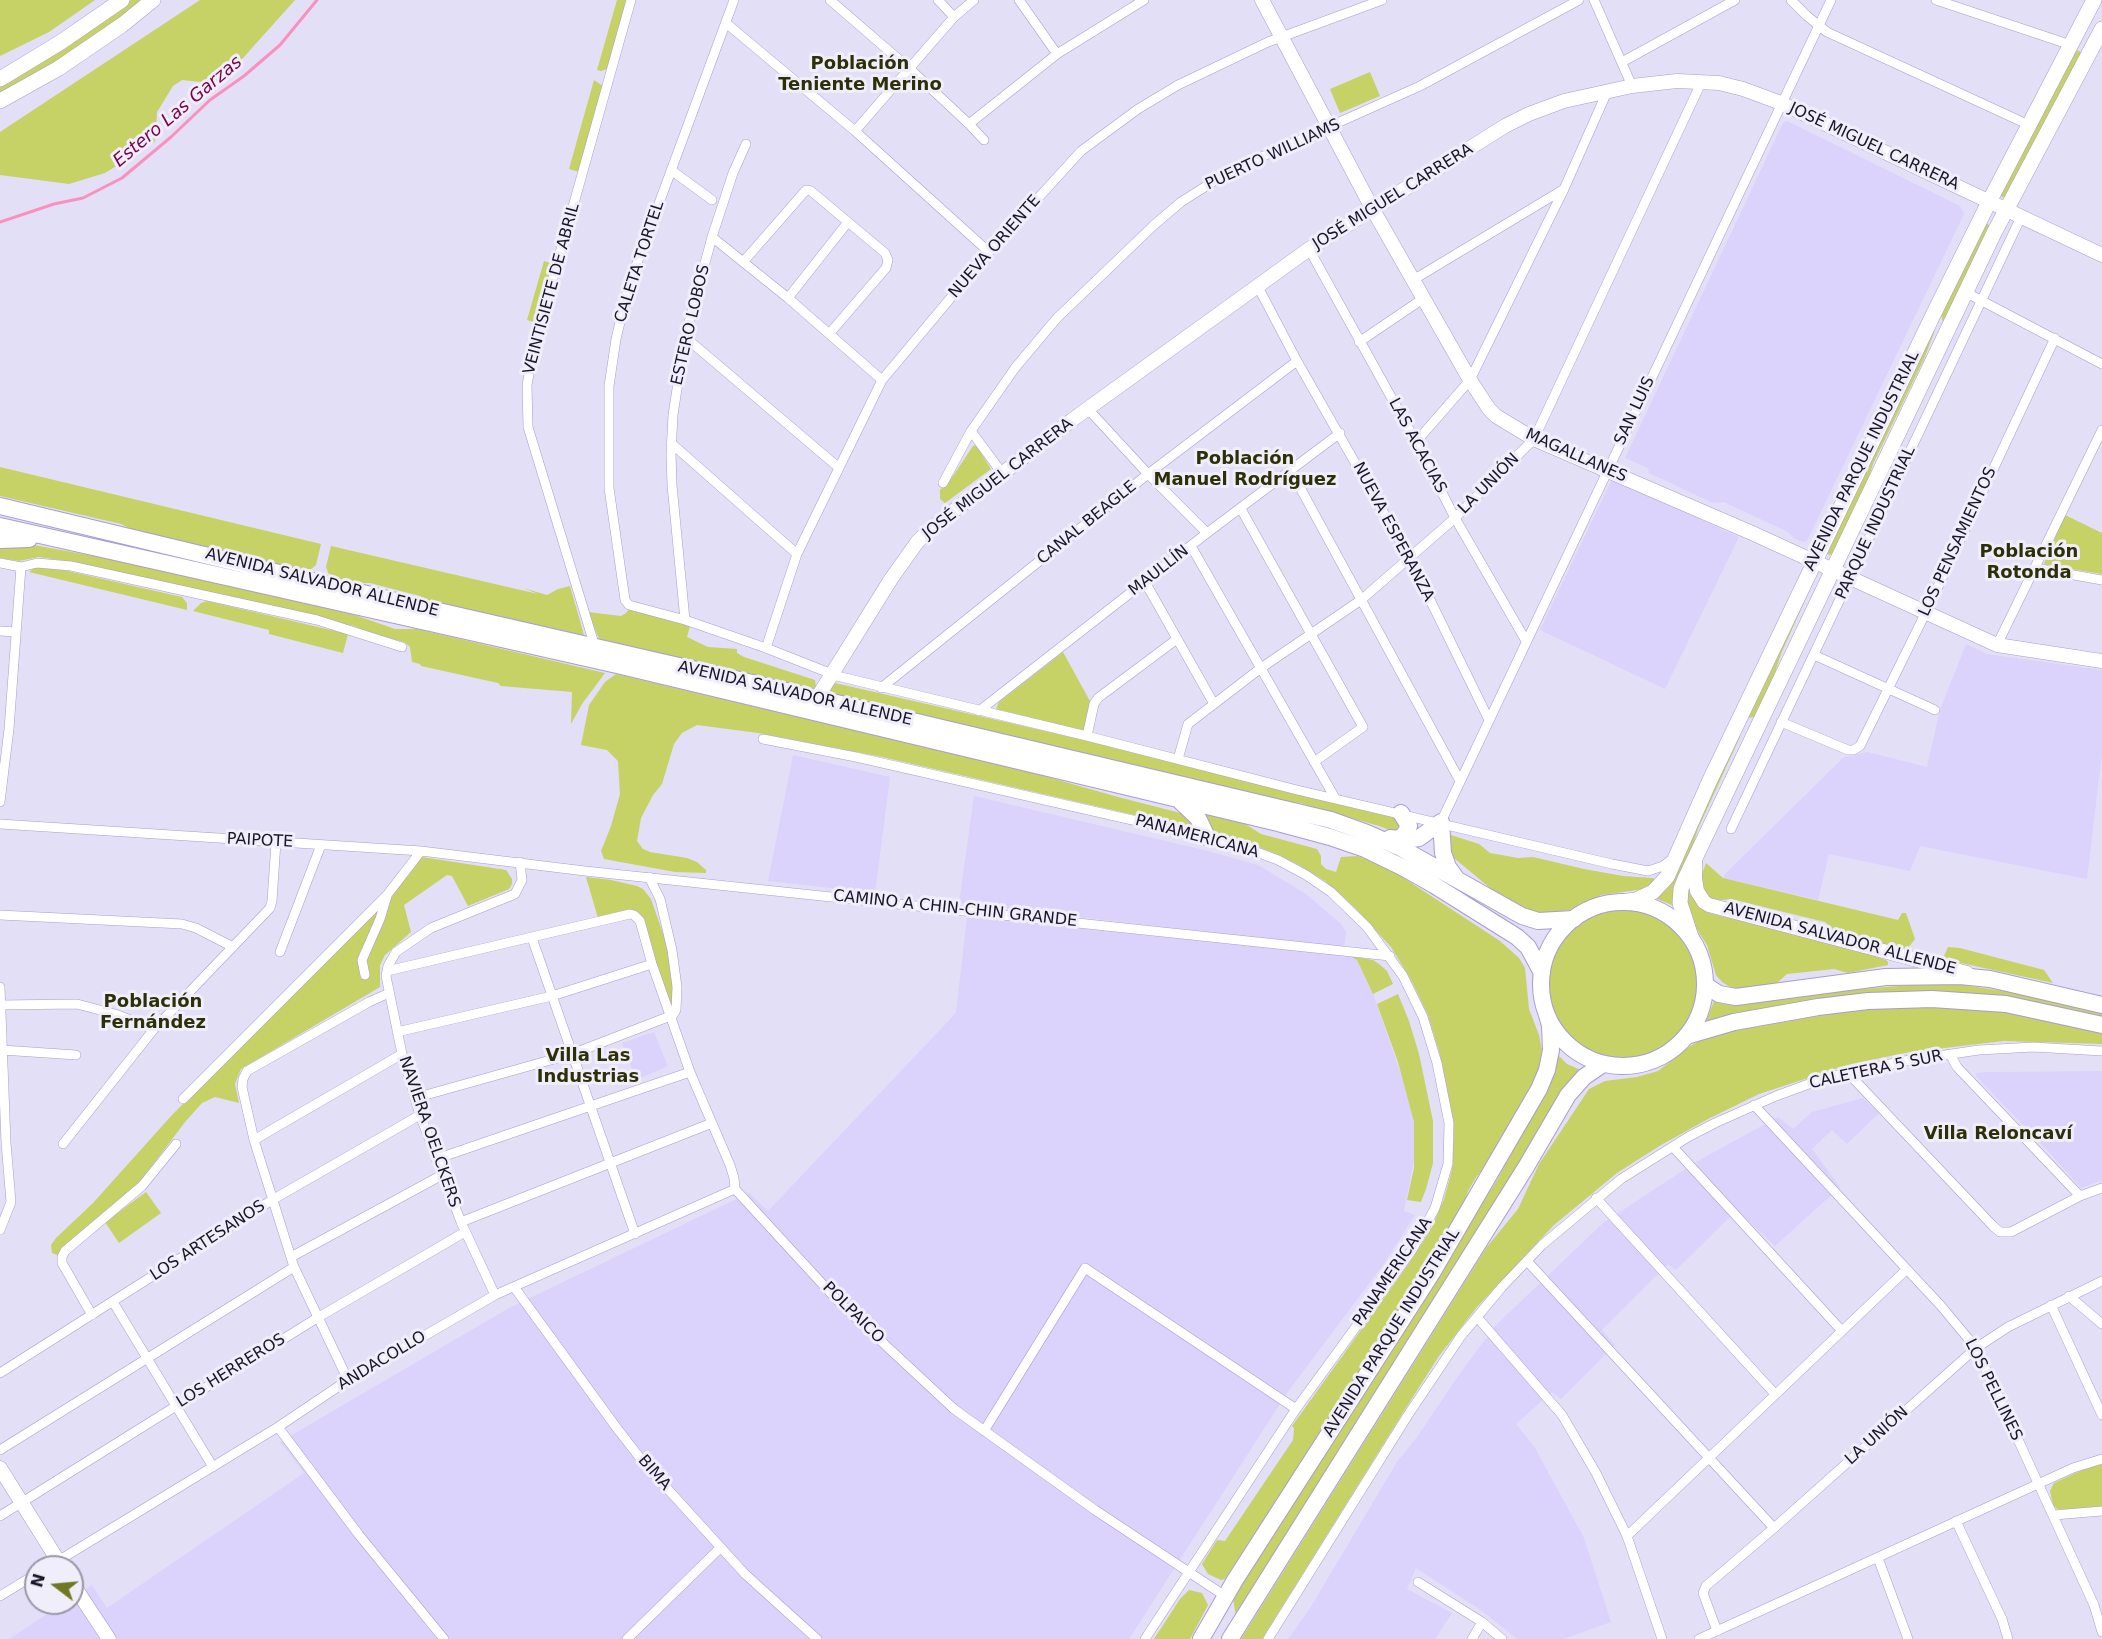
<!DOCTYPE html>
<html>
<head>
<meta charset="utf-8">
<style>
	body { margin:0 }
	#map { position:relative; width:2102px; height:1639px; overflow:hidden; background:#e3dff7; font-family:"DejaVu Sans",sans-serif }
	canvas { display:block }
	.north { position:absolute; left:24px; top:1555px; width:60px; height:60px; box-sizing:border-box; background:#f0eefa; border:2px solid #9b97a7; border-radius:50%; rotate:286deg; font-size:16px; font-weight:700; line-height:24px; text-align:center; color:#1b152a }
	.north::after { content:''; display:block; margin:auto; width:21px; height:27px; background:#717822; clip-path:polygon(50% 0,100% 100%,50% 72%,0 100%) }
</style>
</head>
<body>
<div id="map">
<canvas width="2102" height="1639"></canvas>
<div class="north">N</div>
</div>
<script>
const context = document.querySelector('canvas').getContext('2d');
context.lineJoin = 'round';
function paint(path, color) {
  context.fillStyle = color;
  context.fill(path, 'evenodd');
}
function poly(rows) {
  const path = new Path2D();
  for (const r of rows) {
    if (r.length === 3) {
      path.moveTo(r[0] + r[2], r[1]);
      path.arc(r[0], r[1], r[2], 0, 2 * Math.PI);
      continue;
    }
    path.moveTo(r[0], r[1]);
    for (let i = 2; i < r.length; i += 2) path.lineTo(r[i], r[i + 1]);
  }
  return path;
}
function trace(path, color, width, dash) {
  context.strokeStyle = color;
  context.lineWidth = width;
  context.lineCap = dash ? 'butt' : 'round';
  context.setLineDash(dash || []);
  context.stroke(path);
}
function drawText(font, color, halo, rows, align = 'center') {
  context.font = font + ' "DejaVu Sans",sans-serif';
  context.lineWidth = 6;
  context.setLineDash([]);
  context.textBaseline = 'middle';
  context.strokeStyle = halo;
  context.fillStyle = color;
  for (const [text, x, y, turn = 0] of rows) {
    context.save();
    context.translate(x, y);
    context.rotate((+turn || 0) * Math.PI / 180);
    context.textAlign = isNaN(turn) ? turn : align;
    if (halo) context.strokeText(text, 0, 0);
    context.fillText(text, 0, 0);
    context.restore();
  }
}
paint(poly([
	[1787,121,1960,206,1964,214,1807,541,1803,542,1795,539,1788,532,1724,502,1713,503,1649,473,1648,468,1625,458,1783,123],
	[1612,479,1739,537,1665,689,1540,630],
	[1966,644,1987,654,2102,670,2102,753,2087,879,1920,846,1910,871,1829,854,1818,900,1723,878,1725,874,1844,757,1867,752,1927,767,1940,710],
	[793,755,890,777,875,893,768,881],
	[974,796,1204,850,1258,865,1306,894,1341,924,1346,932,1344,948,959,903],
	[967,917,1350,956,1357,960,1373,994,1409,1097,1414,1122,1415,1155,1404,1211,1415,1215,1383,1265,1287,1393,1129,1639,9,1639,64,1603,72,1603,72,1598,92,1585,107,1608,304,1473,280,1442,509,1308,749,1193,768,1211,956,1013],
	[654,1032,668,1066,636,1080,622,1043],
	[2102,1071,2102,1180,2081,1188,2047,1150,1976,1076,1976,1073,1987,1072],
	[1863,1098,1879,1113,1847,1144,1832,1130,1812,1149,1840,1187,1775,1246,1737,1210,1676,1270,1668,1264,1602,1330,1615,1345,1561,1399,1552,1392,1516,1424,1535,1448,1584,1538,1611,1622,1563,1639,1517,1639,1481,1610,1416,1568,1407,1589,1452,1613,1435,1639,1288,1639,1309,1610,1397,1462,1417,1437,1456,1379,1495,1326,1603,1223,1696,1162,1778,1117,1793,1129,1812,1112]
]), '#dbd3fb');
paint(poly([
	[0,0,95,0,49,32,0,56],
	[131,0,144,0,87,42,0,97,0,87],
	[200,0,295,0,217,87,211,83,182,80,173,86,157,112,155,142,105,173,69,184,0,175,0,132],
	[617,0,627,0,607,69,601,71,597,70],
	[2077,50,2082,53,2005,198,1998,195],
	[1370,72,1380,96,1340,113,1330,89],
	[594,80,603,86,579,172,569,169],
	[1984,223,1988,224,1990,228,1943,322,1940,310],
	[544,261,553,264,537,323,527,320],
	[1935,325,1934,333,1924,359,1873,464,1869,477,1832,554,1829,555,1826,553],
	[976,445,991,469,945,503,940,499,940,490,953,476,973,446],
	[0,467,321,544,316,565,310,570,305,571,135,531,121,524,0,496],
	[2065,515,2102,533,2102,574,2046,565,2044,563],
	[28,544,182,572,203,579,355,615,395,629,417,629,605,673,582,704,571,724,572,692,501,686,498,683,421,666,420,664,412,662,410,647,404,642,369,633,354,626,79,563,39,557,19,561,0,558,0,545],
	[331,546,538,594,523,588,547,595,558,589,570,586,584,635,582,636,428,601,420,596,370,583,357,583,330,577,326,567],
	[35,567,59,569,182,597,187,603,187,610,29,572],
	[1816,576,1781,654,1771,685,1755,717,1747,718],
	[207,601,348,634,343,653,269,634,269,630,193,611,201,603],
	[629,609,690,626,687,637,708,647,737,649,737,653,744,657,815,680,816,687,812,689,599,639,588,612,621,616,626,613],
	[1063,652,1091,703,1084,731,996,709,999,702],
	[616,674,1023,770,1118,797,1188,815,1195,829,882,757,758,733,697,725,682,733,674,744,662,784,653,795,641,818,637,841,643,849,650,852,687,858,697,862,706,870,706,873,675,872,604,859,601,851,611,826,620,794,618,761,607,750,581,745,589,705,605,682],
	[835,683,1084,740,1401,819,1405,823,1395,832,1379,826,1300,803,1285,801,832,694,830,690,831,686],
	[1739,734,1740,737,1698,829,1674,906,1655,898,1667,889,1672,882],
	[1201,813,1242,822,1261,834,1317,849,1321,856,1321,864,1326,869,1336,872,1341,857,1357,856,1373,861,1393,871,1500,941,1519,958,1525,968,1529,1009,1539,1035,1542,1050,1537,1079,1496,1152,1477,1176,1468,1191,1461,1214,1408,1300,1225,1579,1221,1580,1208,1574,1202,1564,1217,1540,1225,1541,1293,1440,1294,1428,1292,1426,1412,1259,1432,1227,1444,1199,1452,1170,1454,1128,1440,1055,1428,1015,1411,980,1391,947,1354,907,1325,881,1297,864,1279,855,1243,841,1213,834],
	[1451,835,1479,844,1490,853,1518,858,1533,857,1584,869,1623,876,1653,878,1655,881,1644,889,1601,895,1570,910,1545,913,1535,912,1522,908,1495,892,1454,858,1446,838],
	[422,857,506,870,512,879,512,884,509,889,468,906,452,876,447,875,404,905,411,932,385,955,380,965,380,987,241,1069,235,1084,239,1103,215,1097,202,1103,185,1122,139,1183,57,1255,52,1253,51,1245,56,1238,93,1203,172,1115,380,907],
	[1706,863,1723,878,1898,920,1902,913,1906,913,1915,939,1908,948,1896,949,1838,933,1825,922,1731,899,1715,901,1706,897,1700,880],
	[586,877,611,880,637,886,643,889,651,899,666,942,673,986,672,1007,639,915,598,918],
	[1690,880,1695,901,1709,913,1861,951,1886,960,1888,962,1888,965,1848,973,1834,969,1787,974,1777,983,1735,989,1730,987,1722,982,1716,975,1707,945,1690,919,1685,901],
	[1622,984,75],
	[1948,947,1960,948,2044,970,2053,983,1947,960,1944,956],
	[1350,956,1373,960,1379,964,1387,971,1393,984,1373,994,1357,960],
	[1911,985,1963,985,2024,994,2102,1012,2102,1018,1960,994,1705,1024,1714,1001,1723,1004,1741,1005,1837,991],
	[1398,994,1409,1021,1419,1054,1433,1121,1433,1163,1426,1189,1421,1202,1407,1200,1414,1168,1414,1122,1398,1062,1377,1004],
	[1901,1006,2005,1010,2102,1030,2102,1044,2004,1041,1910,1052,1851,1064,1759,1094,1710,1118,1661,1145,1617,1173,1554,1225,1477,1307,1439,1356,1409,1403,1262,1639,1241,1639,1486,1248,1518,1209,1539,1164,1589,1089,1605,1081,1637,1077,1658,1071,1690,1046,1708,1036,1809,1015],
	[1555,1052,1567,1064,1583,1071,1236,1617,1233,1598,1497,1180,1522,1133],
	[146,1192,161,1213,119,1243,105,1222],
	[2102,1464,2102,1507,2063,1510,2057,1509,2053,1505,2050,1491,2054,1483,2084,1469],
	[1189,1590,1202,1593,1208,1605,1190,1639,1154,1639,1180,1599]
]), '#c6d166');
trace(poly([
	[0,222,54,204,83,198,122,178,171,137,210,100,244,76,280,45,317,0]
]), '#fa91bd', 3);
const street = poly([
	[734,0,637,263,628,288,616,339,609,386,609,488,625,600,629,605,685,620,766,648,837,676,1087,736,1297,790,1612,864,1648,871,1663,866,1672,859],
	[830,0,910,69,969,124,984,140],
	[938,0,954,17],
	[1019,0,1057,54],
	[1594,0,1632,86],
	[1791,0,1807,16,1827,32,2029,125],
	[1936,0,2071,45],
	[726,23,855,131,989,252],
	[1622,62,1735,0],
	[969,124,1057,54,1144,0],
	[855,131,954,17,974,0],
	[671,170,712,200],
	[712,237,788,298,882,380],
	[1309,249,1416,442,1455,518,1526,641],
	[744,261,806,190,811,191,885,253,888,260,886,268,829,334],
	[1413,280,1564,189],
	[1257,285,1297,361,1410,559,1489,720],
	[1965,292,2102,364],
	[788,298,848,222],
	[685,337,838,467],
	[1359,342,1424,298],
	[1088,409,1148,474,1207,533],
	[1416,442,1470,380,1564,189,1607,92],
	[671,443,797,554],
	[1291,471,1460,781],
	[1002,473,971,431,1015,368,1057,318,1154,225,1181,202,1230,171,1420,86,1579,0],
	[943,483,971,431],
	[1241,509,1363,727,1314,762],
	[1191,546,1335,798],
	[0,563,21,567,37,563,71,566,317,620,402,647],
	[2035,568,2102,580],
	[1145,582,1214,704],
	[685,620,672,485,671,453,673,415,685,337,712,237,733,173,746,144],
	[0,631,16,632],
	[1997,645,2102,430],
	[595,647,528,427,527,385,535,342,631,0],
	[766,648,797,554,882,380,989,252,1081,151,1138,109,1178,85,1268,42,1382,0],
	[1814,655,1935,710],
	[881,688,1148,474,1297,361],
	[979,711,1207,533,1340,433],
	[1781,722,1848,750,1853,750,1860,746,1926,612,2055,338],
	[1087,736,1094,704,1098,698,1177,639],
	[763,739,856,757,1207,837,1246,848,1278,860,1306,875,1331,892,1367,927,1403,976,1423,1017,1437,1063,1449,1123,1448,1164,1435,1208,1412,1250,1296,1409,1145,1639],
	[1178,759,1188,724,1261,668,1361,600,1455,518,1534,439,1702,81],
	[0,802,9,729,21,567],
	[1441,822,1831,0],
	[0,824,421,851,585,871,1390,956],
	[1731,829,2021,217],
	[0,915,182,924,196,928,233,947],
	[532,938,635,1234],
	[280,952,321,845],
	[387,971,630,914,634,915,640,921,652,964,690,1072,730,1165,734,1178,735,1189,838,1301,954,1409,1095,1510,1225,1596],
	[365,975,362,960,380,919,387,896],
	[0,987,6,1143,11,1202,0,1230],
	[0,1005,77,1004,115,1014,154,1029],
	[397,1032,552,996,652,964],
	[2,1050,76,1055],
	[1950,1054,1957,1067,2080,1196],
	[1848,1073,1993,1226,2000,1232,2011,1232,2080,1196,2102,1188],
	[415,1098,572,1054,673,1015,676,1010,677,987,672,950,660,899,649,877],
	[183,1099,387,895,421,851],
	[1754,1105,1942,1307,1976,1348,2094,1605,2102,1632],
	[254,1140,402,1054],
	[63,1144,154,1029,270,908,272,901,276,842],
	[1673,1147,1842,1331],
	[436,1159,690,1072],
	[1596,1198,1775,1394],
	[461,1222,712,1123],
	[291,1257,442,1175],
	[1527,1261,1774,1528],
	[514,1287,616,1427,644,1463,745,1574,817,1639],
	[495,1295,461,1222,420,1115,402,1054,386,976,388,966,396,952,431,928,515,894,522,880,520,862],
	[2069,1296,2102,1324],
	[113,1302,213,1467],
	[2051,1305,2102,1415],
	[92,1315,62,1263,62,1257,65,1251,142,1186,176,1144],
	[1477,1317,1562,1415,1596,1473,1627,1536,1662,1639],
	[0,1373,272,1200,420,1115],
	[348,1380,294,1267,254,1140,242,1087,243,1079,247,1071,369,1002,389,993],
	[278,1427,359,1535,444,1639],
	[984,1431,1085,1268,1296,1409],
	[0,1450,294,1267],
	[2054,1515,2102,1511],
	[0,1516,317,1318,465,1232],
	[1956,1521,2002,1619,2008,1639],
	[1627,1536,1906,1270],
	[1878,1558,1908,1639],
	[48,1567,278,1427,348,1380,495,1295,735,1189],
	[1418,1582,1482,1622,1502,1639],
	[0,1596,36,1574],
	[1717,1631,1703,1593,1706,1586,1774,1528,1976,1348,2008,1327,2102,1281],
	[627,1639,720,1548],
	[1268,1639,1408,1415,1461,1336,1502,1287,1542,1245,1621,1179,1688,1137,1715,1123,1776,1096,1825,1078,1904,1061,1979,1050,2033,1047,2102,1051],
	[1472,1639,1482,1622],
	[1699,1639,2073,1468,2102,1459]
]);
const secondary = poly([
	[1262,0,1372,208,1470,380,1489,409,1496,416,1534,439,1752,533,1997,645,2102,661],
	[817,698,891,579,918,541,939,522,1072,420,1309,249,1505,126,1529,114,1564,101,1632,86,1677,81,1719,83,1743,89,1781,103,2102,255],
	[1695,860,1695,878,1697,891,1704,902,1709,905,1967,973],
	[0,1468,62,1567],
	[72,1583,109,1639]
]);
const primary = poly([
	[0,79,61,42,122,0],
	[0,101,59,68,122,25,153,0],
	[1619,902,1636,900,1653,892,1667,877,1710,780,1934,313,1989,202,2094,0],
	[1692,940,1680,903,1681,889,1685,879,1994,233,2102,29]
]);
const highway = poly([
	[0,506,421,607,714,674,1331,820,1367,833,1401,848,1522,916,1538,921,1574,919],
	[0,526,617,665,1278,823,1330,837,1365,849,1402,867,1434,885,1517,937,1528,947,1542,973],
	[0,540,29,539],
	[1181,802,1198,818,1207,837],
	[1441,822,1443,853,1448,867,1456,878],
	[1390,838,1406,840,1419,838,1441,822],
	[1396,840,1404,835,1409,826,1401,813],
	[1623,984,82],
	[1705,985,1719,994,1736,997,1886,977,1960,976,1990,979,2102,1005],
	[1686,1036,1734,1022,1818,1007,1868,1001,1932,999,2006,1004,2102,1025],
	[1201,1639,1235,1580,1432,1273,1539,1089,1547,1070,1551,1050,1550,1026,1547,1015],
	[1230,1639,1526,1167,1568,1095,1584,1077,1603,1064]
]);
trace(street, '#a89cd4', 10);
trace(secondary, '#a89cd4', 15);
trace(primary, '#a89cd4', 16);
trace(highway, '#a89cd4', 18);
trace(street, '#fff', 9);
trace(secondary, '#fff', 14);
trace(primary, '#fff', 15);
trace(highway, '#fff', 16);
drawText('16px', '#1b152a', '#f0eefa', [
	["JOSÉ MIGUEL CARRERA",1874,147,25],
	["PUERTO WILLIAMS",1273,155,-25],
	["JOSÉ MIGUEL CARRERA",1393,197,-32],
	["NUEVA ORIENTE",995,247,-49],
	["CALETA TORTEL",640,262,-72],
	["VEINTISIETE DE ABRIL",552,289,-75],
	["ESTERO LOBOS",691,325,-77],
	["SAN LUIS",1635,411,-65],
	["LAS ACACIAS",1417,446,62],
	["MAGALLANES",1576,456,24],
	["AVENIDA PARQUE INDUSTRIAL",1862,461,-64],
	["JOSÉ MIGUEL CARRERA",998,479,-38],
	["LA UNIÓN",1489,484,-45],
	["CANAL BEAGLE",1087,523,-39],
	["PARQUE INDUSTRIAL",1876,523,-65],
	["NUEVA ESPERANZA",1393,532,62],
	["LOS PENSAMIENTOS",1958,542,-65],
	["MAULLÍN",1159,571,-38],
	["AVENIDA SALVADOR ALLENDE",322,583,14],
	["AVENIDA SALVADOR ALLENDE",795,694,13],
	["PANAMERICANA",1197,837,15],
	["PAIPOTE",260,841,3],
	["CAMINO A CHIN-CHIN GRANDE",955,909,6],
	["AVENIDA SALVADOR ALLENDE",1840,939,15],
	["CALETERA 5 SUR",1876,1070,-12],
	["NAVIERA OELCKERS",429,1132,71],
	["LOS ARTESANOS",208,1241,-33],
	["PANAMERICANA",1393,1272,-56],
	["POLPAICO",853,1313,45],
	["AVENIDA PARQUE INDUSTRIAL",1392,1333,-58],
	["ANDACOLLO",382,1361,-31],
	["LOS HERREROS",231,1371,-32],
	["LOS PELLINES",1993,1390,64],
	["LA UNIÓN",1877,1436,-42],
	["BIMA",654,1473,49]
]);
drawText('bold 18px', '#2d3007', '#f0eefa', [
	["Población",860,64],
	["Teniente Merino",860,85],
	["Población",1245,459],
	["Manuel Rodríguez",1245,480],
	["Población",2029,552],
	["Rotonda",2029,573],
	["Población",153,1002],
	["Fernández",153,1023],
	["Villa Las",588,1056],
	["Industrias",588,1077],
	["Villa Reloncaví",1998,1134]
]);
drawText('italic 18px', '#7d004a', '#f0eefa', [
	["Estero Las Garzas",178,112,-40]
]);
</script>
</body>
</html>
